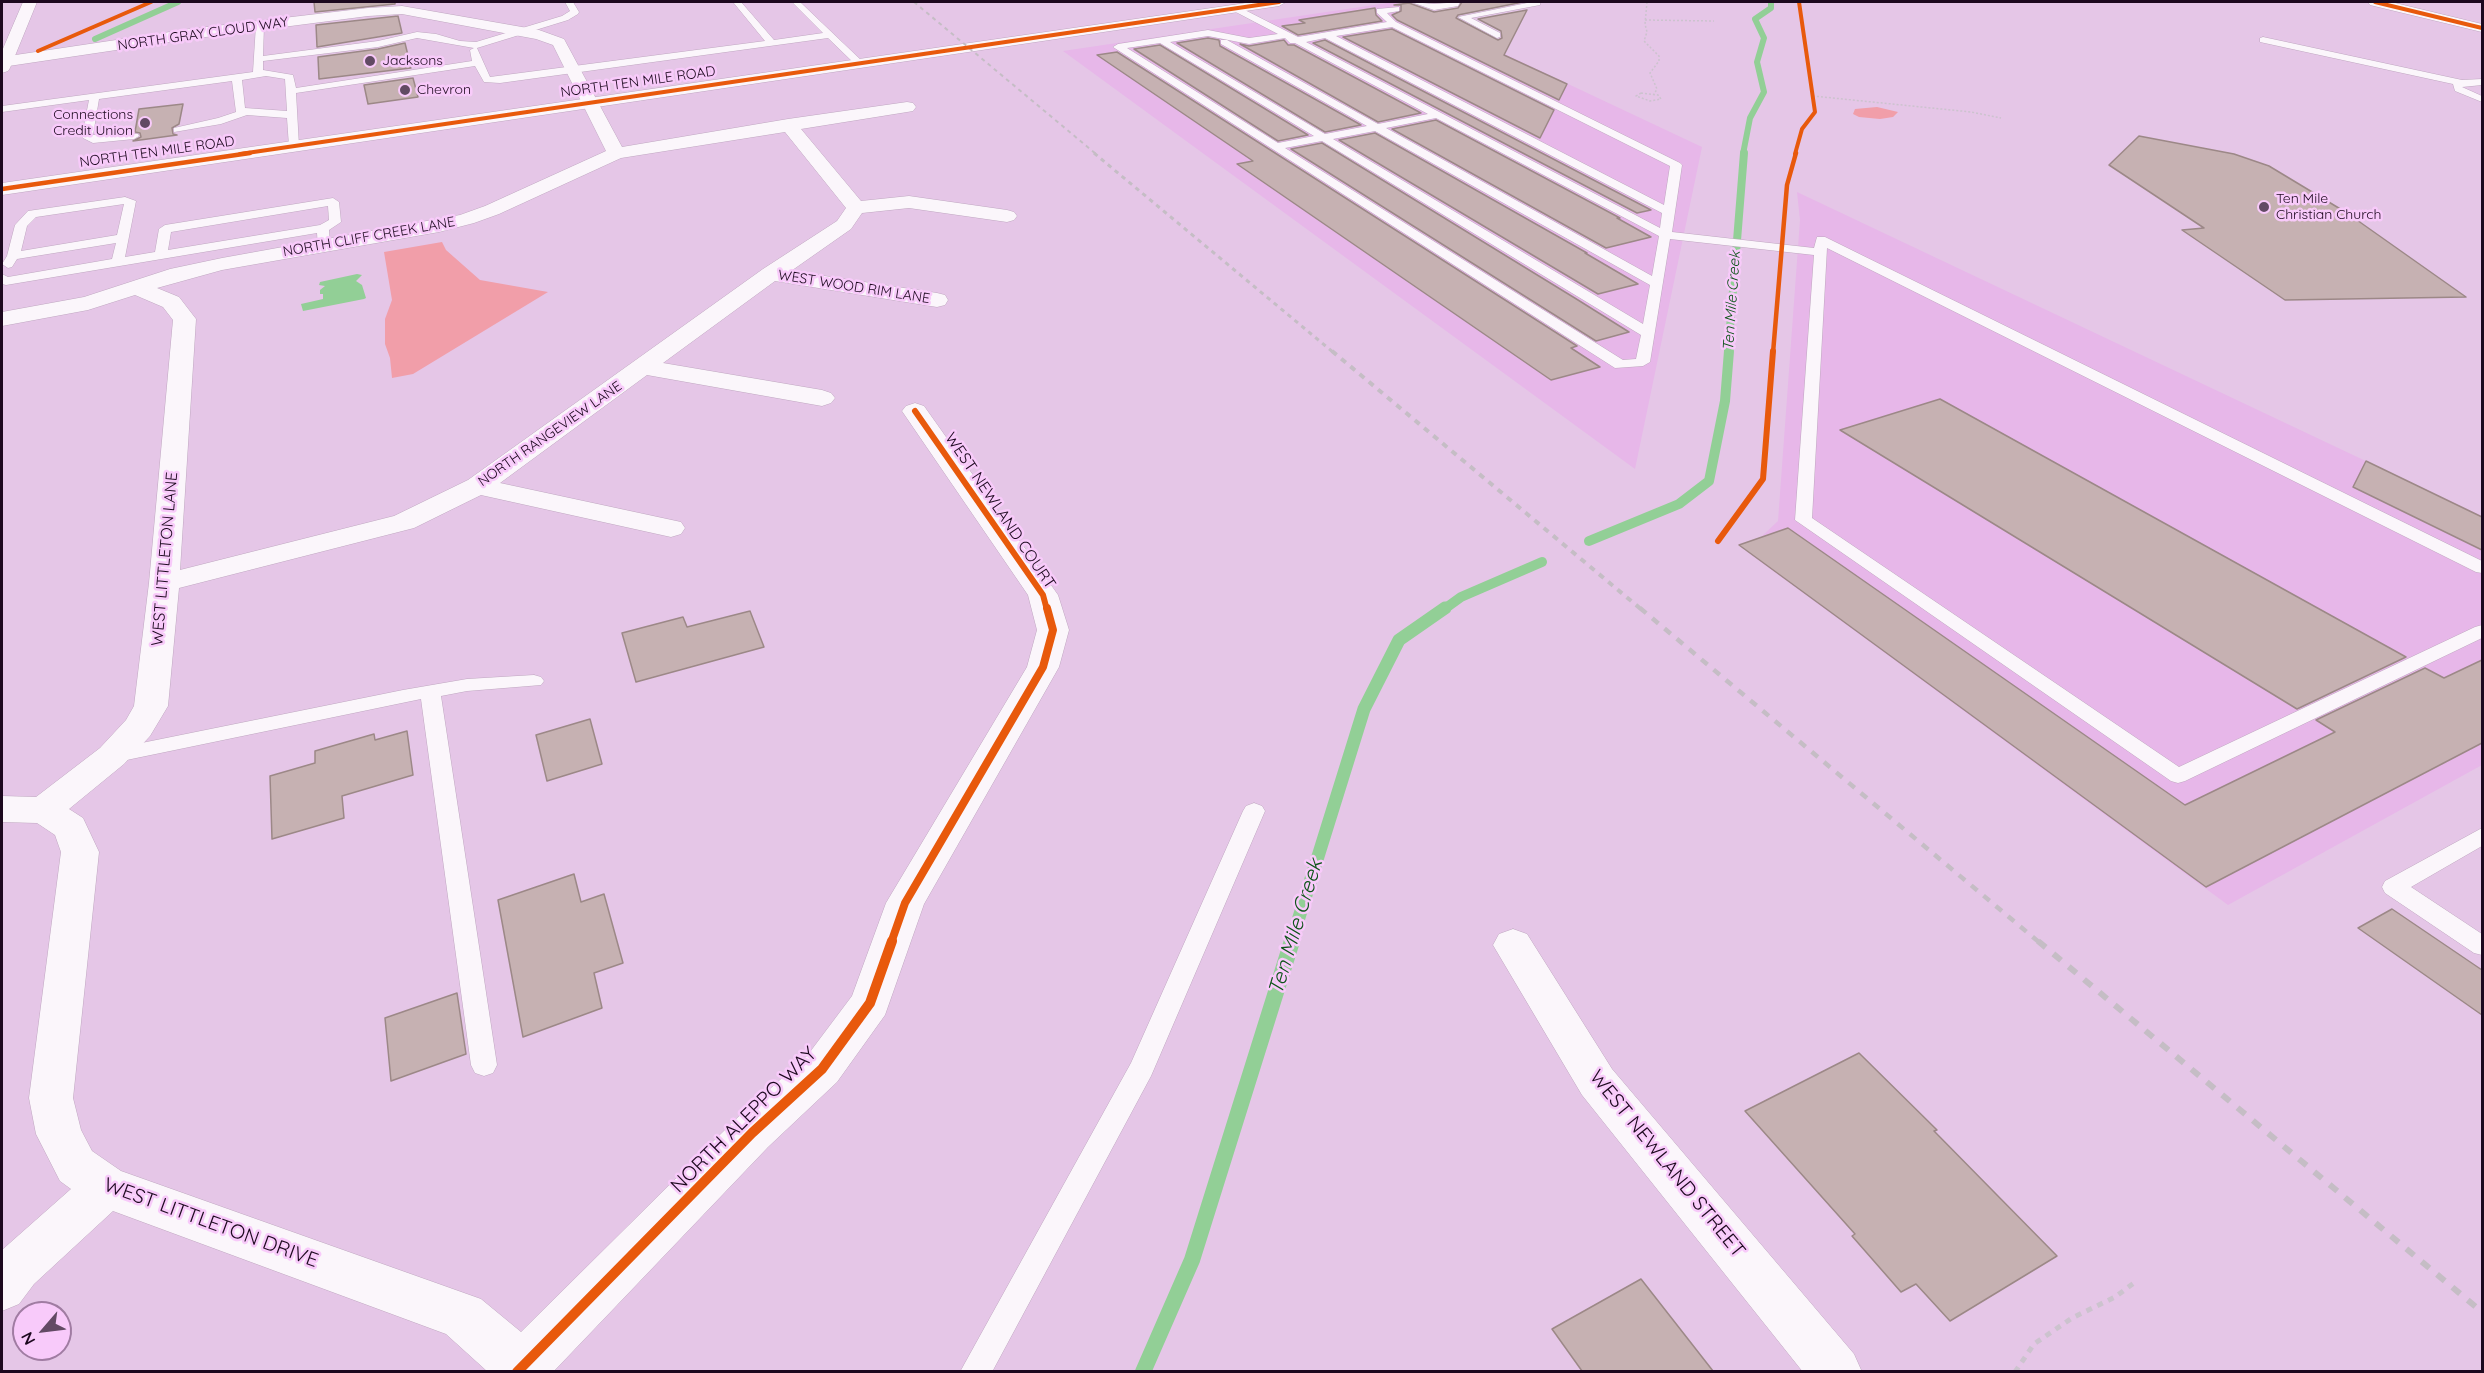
<!DOCTYPE html>
<html>
<head>
<meta charset="utf-8">
<style>
	body { margin:0 }
	#map { position:relative; width:2484px; height:1373px; overflow:hidden; background:#e5c6e7; font-family:Quicksand,sans-serif }
	canvas { display:block }
	.frame { position:absolute; inset:0; border:3px solid #1c081e; pointer-events:none }
	.north { position:absolute; left:12px; top:1301px; width:60px; height:60px; box-sizing:border-box; background:#f8cafa; border:2px solid #a07ca2; border-radius:50%; rotate:242deg; font-size:16px; font-weight:700; line-height:24px; text-align:center; color:#1c081e }
	.north::after { content:''; display:block; margin:auto; width:21px; height:27px; background:#624a64; clip-path:polygon(50% 0,100% 100%,50% 72%,0 100%) }
</style>
</head>
<body>
<div id="map">
<canvas width="2484" height="1373"></canvas>
<div class="frame"></div>
<div class="north">N</div>
</div>
<script>
const context = document.querySelector('canvas').getContext('2d');
context.lineJoin = 'round';
function paint(path, color) {
  context.fillStyle = color;
  context.fill(path, 'evenodd');
}
function poly(rows) {
  const path = new Path2D();
  for (const r of rows) {
    path.moveTo(r[0], r[1]);
    for (let i = 2; i < r.length; i += 2) path.lineTo(r[i], r[i + 1]);
  }
  return path;
}
function trace(path, color, width, dash) {
  context.strokeStyle = color;
  context.lineWidth = width;
  context.lineCap = dash ? 'butt' : 'round';
  context.setLineDash(dash || []);
  context.stroke(path);
}
function drawText(font, color, halo, rows, align = 'center') {
  context.font = font + ' Quicksand,sans-serif';
  context.lineWidth = 5;
  context.setLineDash([]);
  context.textBaseline = 'middle';
  context.strokeStyle = halo;
  context.fillStyle = color;
  for (const [text, x, y, turn = 0] of rows) {
    context.save();
    context.translate(x, y);
    context.rotate((+turn || 0) * Math.PI / 180);
    context.textAlign = isNaN(turn) ? turn : align;
    if (halo) context.strokeText(text, 0, 0);
    context.fillText(text, 0, 0);
    context.restore();
  }
}
paint(poly([
	[1394,2,1702,147,1635,469,1063,51],
	[1797,192,2482,516,2482,765,2228,905,1746,551,1778,521,1800,220]
]), '#e7b7e9');
paint(poly([
	[1877,107,1898,112,1893,117,1880,119,1859,117,1853,114,1855,109],
	[442,242,446,250,480,280,548,292,413,374,392,378,390,358,385,344,385,319,392,300,384,252]
]), '#f19ea9');
paint(poly([
	[357,274,362,275,356,281,362,285,366,298,364,299,303,311,301,304,323,299,323,294,320,294,320,290,325,286,319,285,320,282]
]), '#92cf96');
trace(poly([
	[95,39,178,2],
	[1743,154,1750,118,1764,92,1757,62,1764,38,1755,19,1771,8,1771,2]
]), '#92cf96', 6);
trace(poly([
	[1728,353,1744,153]
]), '#92cf96', 8);
trace(poly([
	[1589,541,1679,504,1709,481,1725,401,1729,351],
	[1443,610,1461,597,1542,562]
]), '#92cf96', 10);
trace(poly([
	[1291,943,1364,709,1399,640,1445,608]
]), '#92cf96', 13);
trace(poly([
	[1143,1372,1192,1260,1292,941]
]), '#92cf96', 16);
const building = poly([
	[314,2,395,2,395,4,315,12,314,2],
	[1462,2,1523,2,1458,15,1456,18,1498,40,1502,38,1501,31,1478,19,1527,10,1504,55,1567,84,1559,100,1397,20,1392,15,1401,11,1401,5,1394,5,1409,3,1434,12,1458,8,1462,2],
	[1375,8,1376,15,1382,21,1298,35,1282,26,1305,23,1299,20,1375,8],
	[398,16,402,33,317,47,316,25,398,16],
	[1392,29,1554,110,1540,138,1343,37,1392,29],
	[1208,38,1219,40,1220,46,1361,125,1325,132,1177,43,1208,38],
	[1284,40,1288,45,1294,45,1421,113,1378,122,1240,44,1249,46,1284,40],
	[1325,40,1651,210,1637,213,1313,43,1325,40],
	[405,43,411,68,319,79,318,57,378,49,405,43],
	[1160,45,1308,135,1278,141,1134,49,1160,45],
	[1117,52,1577,346,1571,348,1600,367,1551,380,1237,164,1253,161,1097,55,1117,52],
	[413,78,418,97,368,104,364,85,413,78],
	[183,104,179,124,172,128,173,134,177,135,133,141,141,137,140,133,135,132,139,109,183,104],
	[1436,120,1620,218,1617,218,1651,237,1606,248,1392,129,1436,120],
	[1375,133,1587,253,1585,253,1638,284,1598,294,1339,140,1375,133],
	[2139,136,2234,154,2269,166,2347,213,2466,297,2285,300,2182,230,2204,228,2109,165,2139,136],
	[1322,143,1578,300,1629,332,1596,341,1291,149,1322,143],
	[1940,399,2406,657,2297,709,1840,430,1940,399],
	[2366,461,2482,517,2482,550,2353,487,2366,461],
	[1788,528,2185,805,2335,732,2316,720,2425,668,2444,678,2482,660,2482,743,2206,887,1739,545,1788,528],
	[750,611,764,647,636,682,622,633,683,617,687,627,750,611],
	[590,719,602,764,547,781,536,735,590,719],
	[407,731,413,775,342,796,344,818,272,839,270,776,315,763,315,751,374,734,375,740,407,731],
	[574,874,581,902,604,894,623,963,594,973,602,1008,523,1037,498,900,574,874],
	[2392,909,2482,970,2482,1015,2358,928,2392,909],
	[457,993,466,1054,391,1081,385,1018,457,993],
	[1859,1053,1937,1130,1934,1131,2057,1256,1950,1321,1916,1284,1901,1292,1852,1236,1855,1234,1745,1111,1859,1053],
	[1641,1279,1713,1371,1582,1371,1552,1329,1641,1279]
]);
paint(building, '#c6b1b2');
trace(building, '#9c8887', 1.5);
const lane = poly([
	[565,2,573,2,579,12,578,14,568,20,477,48,490,77,765,41,733,2,741,2,774,40,823,33,792,2,800,2,864,63,856,65,828,38,500,83,484,82,475,66,296,93,299,146,294,149,289,146,287,118,247,115,221,124,174,132,174,128,218,118,236,112,232,81,99,99,93,135,138,134,139,136,134,139,93,143,83,138,82,136,89,100,2,112,2,106,253,72,256,25,260,22,264,25,263,56,378,41,417,32,436,34,460,41,476,42,562,16,570,11,565,2],
	[417,38,474,48,470,50,472,61,296,88,293,75,263,70,263,61,378,47,417,38],
	[266,76,285,79,287,111,245,108,242,80,266,76],
	[1411,2,1434,4,1460,2,1458,6,1434,10,1411,2],
	[1532,2,1540,2,1540,5,1471,18,1500,33,1500,37,1497,38,1458,17,1532,2],
	[1235,5,1298,37,1387,22,1377,13,1377,9,1399,7,1399,11,1387,13,1396,22,1680,163,1682,165,1672,232,1814,248,1817,237,1825,237,2482,561,2482,573,2476,572,1827,248,1812,518,2179,767,2475,627,2482,625,2482,638,2185,781,2178,783,2171,781,1795,520,1814,255,1670,239,1650,362,1643,366,1615,368,1113,47,1118,44,1208,30,1249,38,1278,34,1232,10,1232,6,1235,5],
	[1392,27,1670,166,1664,205,1336,36,1392,27],
	[1208,36,1249,44,1285,38,1290,43,1295,43,1428,114,1378,124,1227,40,1221,40,1221,44,1367,126,1325,134,1170,42,1208,36],
	[1325,38,1662,213,1660,228,1306,42,1325,38],
	[1160,43,1314,136,1278,143,1127,48,1160,43],
	[1436,118,1659,236,1652,276,1386,128,1436,118],
	[1375,131,1650,285,1643,324,1333,139,1375,131],
	[1322,141,1641,335,1636,359,1623,360,1285,148,1322,141],
	[2263,37,2462,80,2482,79,2482,85,2462,87,2482,96,2482,102,2455,91,2453,84,2260,42,2260,38,2263,37],
	[125,197,136,201,125,257,155,252,159,229,165,225,333,198,339,202,341,222,329,230,330,246,324,250,318,246,317,233,6,285,2,284,2,274,8,277,112,259,116,243,17,259,12,267,8,268,2,264,7,256,15,225,28,211,125,197],
	[124,204,117,235,21,251,27,226,36,217,124,204],
	[328,206,329,220,320,225,168,250,171,232,328,206],
	[534,675,541,677,544,681,541,685,467,691,441,696,497,1065,493,1073,484,1076,475,1073,471,1065,421,699,112,763,105,761,102,756,105,751,112,749,403,690,467,679,534,675],
	[1254,803,1262,806,1265,811,1151,1076,992,1372,960,1372,1131,1063,1243,811,1246,806,1254,803],
	[2482,828,2482,846,2411,887,2482,934,2482,955,2474,953,2385,893,2382,887,2385,881,2482,828]
]);
const street = poly([
	[402,6,539,30,564,39,622,147,788,119,907,102,913,103,916,107,913,111,907,112,801,129,861,201,909,196,1007,210,1014,212,1017,216,1014,220,1007,222,909,208,862,213,851,229,791,271,937,293,945,295,948,300,945,305,937,307,775,281,663,363,822,390,831,393,835,398,831,403,822,406,647,375,500,483,681,522,685,528,681,534,671,537,481,495,414,528,179,588,168,706,150,736,124,764,69,809,83,818,99,852,73,1098,81,1130,92,1151,121,1171,481,1299,521,1332,736,1119,807,1056,852,996,886,903,1027,667,1037,630,1028,595,902,411,906,406,915,403,924,406,1058,595,1069,630,1059,667,924,904,885,1015,837,1082,768,1147,553,1372,488,1372,446,1334,113,1211,34,1284,19,1304,2,1311,2,1250,71,1189,60,1181,36,1134,29,1098,61,852,55,835,37,823,2,822,2,796,36,797,100,748,126,720,134,706,149,583,173,320,163,307,135,295,88,310,2,326,2,312,84,297,170,269,222,258,460,215,485,206,606,151,553,45,536,39,402,14,368,16,190,39,2,67,2,57,190,29,368,8,402,6],
	[785,132,846,208,837,221,763,269,468,480,394,516,180,570,196,319,179,297,157,288,222,270,439,232,474,223,499,214,621,158,785,132],
	[1513,929,1527,934,1612,1069,1854,1354,1862,1372,1803,1372,1582,1095,1493,945,1499,934,1513,929]
]);
const secondary = poly([
	[23,2,37,2,10,68,8,71,2,73,2,51,23,2],
	[2368,2,2391,2,2482,24,2482,32,2370,5,2368,2]
]);
const primary = poly([
	[1253,2,1286,2,1279,6,2,195,2,183,1253,2]
]);
trace(lane, '#bfa7c0', 1);
trace(street, '#bfa7c0', 1);
trace(secondary, '#bfa7c0', 1);
trace(primary, '#bfa7c0', 1);
trace(poly([
	[1647,2,1645,24,1647,32,1644,41,1659,56,1659,61,1650,73,1657,89,1654,94],
	[1645,20,1714,21],
	[1641,93,1658,95,1661,99,1650,101,1636,96,1641,93],
	[1813,96,1971,112,2001,118]
]), '#ccc3ce', 1.5, [2, 2]);
trace(poly([
	[2015,1372,2034,1344,2072,1318,2115,1297,2134,1283]
]), '#ccc3ce', 5, [6, 6]);
paint(lane, '#fbf6fb');
paint(street, '#fbf6fb');
paint(secondary, '#fbf6fb');
paint(primary, '#fbf6fb');
trace(poly([
	[914,2,1096,154]
]), '#c5bdc5', 2, [4, 4]);
trace(poly([
	[1094,153,1334,353]
]), '#c5bdc5', 3, [4.5, 4.5]);
trace(poly([
	[1332,351,1642,610]
]), '#c5bdc5', 4, [6, 6]);
trace(poly([
	[1640,608,2040,943]
]), '#c5bdc5', 4.5, [8, 8]);
trace(poly([
	[2038,941,2482,1312]
]), '#c5bdc5', 6, [10, 10]);
trace(poly([
	[2375,2,2482,28],
	[38,51,151,2],
	[240,154,1279,2],
	[1795,154,1802,129,1815,112,1799,2]
]), '#e8590c', 4);
trace(poly([
	[2,189,250,153],
	[1773,353,1787,185,1796,153]
]), '#e8590c', 4.5);
trace(poly([
	[915,411,1043,595,1047,610],
	[1718,541,1763,479,1773,351]
]), '#e8590c', 6);
trace(poly([
	[891,943,905,903,1043,667,1053,630,1047,608]
]), '#e8590c', 8);
trace(poly([
	[517,1372,752,1133,822,1069,870,1003,892,941]
]), '#e8590c', 10);
for (const [x, y, r, color] of [
	[370,61,6,"#624a64"],
	[405,90,6,"#624a64"],
	[145,123,6,"#624a64"],
	[2264,207,6,"#624a64"]
]) {
  const dot = new Path2D();
  dot.arc(x, y, r, 0, 2 * Math.PI);
  context.fillStyle = color;
  context.fill(dot);
  trace(dot, '#f8cafa', 2);
}
drawText('14px', '#1c081e', '#f8cafa', [
	["NORTH GRAY CLOUD WAY",203,34,-8],
	["NORTH TEN MILE ROAD",638,82,-8],
	["NORTH TEN MILE ROAD",157,152,-8],
	["NORTH CLIFF CREEK LANE",369,237,-10],
	["WEST WOOD RIM LANE",854,287,9],
	["NORTH RANGEVIEW LANE",550,434,-35]
]);
drawText('14px', '#1c081e', '#f8cafa', [
	["Jacksons",382,61],
	["Chevron",417,90],
	["Connections",133,115,"right"],
	["Credit Union",133,131,"right"],
	["Ten Mile",2276,199],
	["Christian Church",2276,215]
], 'left');
drawText('italic 15px', '#0d5518', '#f8cafa', [
	["Ten Mile Creek",1732,301,-86]
]);
drawText('16px', '#1c081e', '#f8cafa', [
	["WEST NEWLAND COURT",1000,511,56],
	["WEST LITTLETON LANE",165,559,-85]
]);
drawText('20px', '#1c081e', '#f8cafa', [
	["NORTH ALEPPO WAY",744,1120,-45],
	["WEST NEWLAND STREET",1667,1164,51],
	["WEST LITTLETON DRIVE",211,1223,20]
]);
drawText('italic 21px', '#0d5518', '#f8cafa', [
	["Ten Mile Creek",1296,927,-73]
]);
</script>
</body>
</html>
